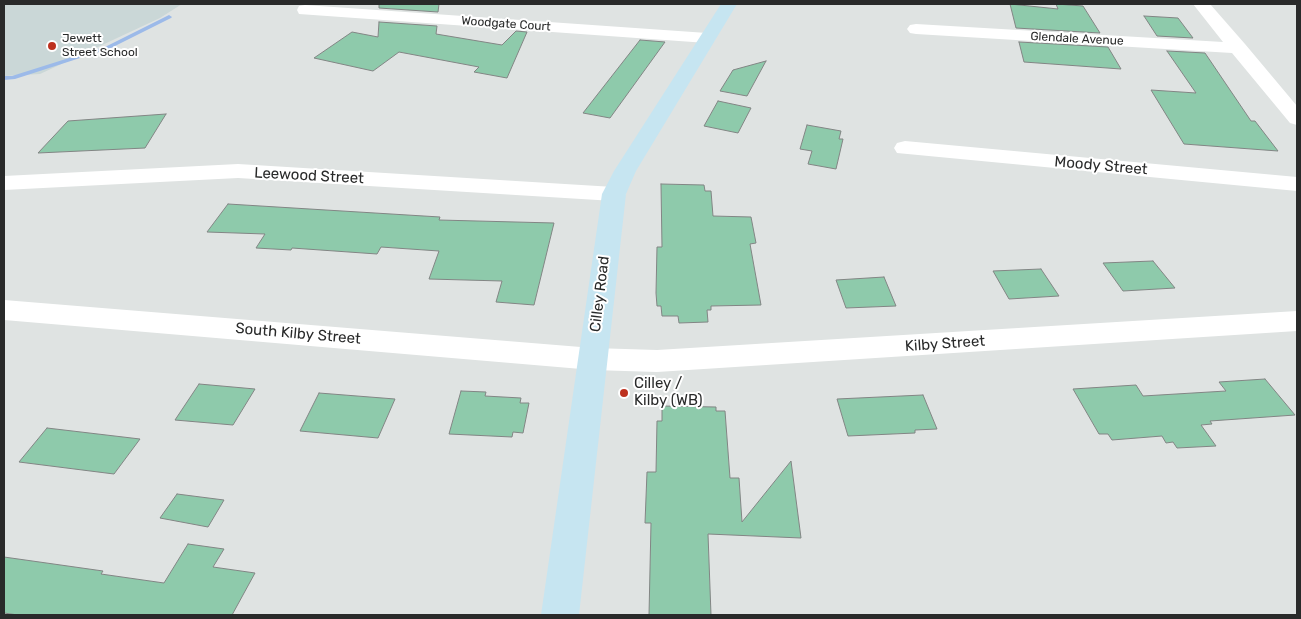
<!DOCTYPE html>
<html>
<head>
<meta charset="utf-8">
<style>
	body { margin:0 }
	#map { position:relative; width:1301px; height:619px; overflow:hidden; background:#dfe3e2; font-family:Rubik,sans-serif }
	canvas { display:block }
	.frame { position:absolute; inset:0; border:5px solid #292a2a; pointer-events:none }
</style>
</head>
<body>
<div id="map">
<canvas width="1301" height="619"></canvas>
<div class="frame"></div>
</div>
<script>
const context = document.querySelector('canvas').getContext('2d');
context.lineJoin = 'round';
function paint(path, color) {
  context.fillStyle = color;
  context.fill(path, 'evenodd');
}
function poly(rows) {
  const path = new Path2D();
  for (const r of rows) {
    path.moveTo(r[0], r[1]);
    for (let i = 2; i < r.length; i += 2) path.lineTo(r[i], r[i + 1]);
  }
  return path;
}
function trace(path, color, width, dash) {
  context.strokeStyle = color;
  context.lineWidth = width;
  context.lineCap = dash ? 'butt' : 'round';
  context.setLineDash(dash || []);
  context.stroke(path);
}
function drawText(font, color, halo, rows, align = 'center') {
  context.font = font + ' Rubik,sans-serif';
  context.lineWidth = 4;
  context.setLineDash([]);
  context.textBaseline = 'middle';
  context.strokeStyle = halo;
  context.fillStyle = color;
  for (const [text, x, y, turn = 0] of rows) {
    context.save();
    context.translate(x, y);
    context.rotate((+turn || 0) * Math.PI / 180);
    context.textAlign = isNaN(turn) ? turn : align;
    if (halo) context.strokeText(text, 0, 0);
    context.fillText(text, 0, 0);
    context.restore();
  }
}
paint(poly([
	[4,4,182,4,160,18,40,74,4,76]
]), '#cad7d7');
paint(poly([
	[169,15,172,17,171,18,111,48,15,79,4,80,4,76,12,76,107,46,169,15]
]), '#9cbae9');
const building = poly([
	[379,4,439,4,438,12,379,8,379,4],
	[1010,4,1058,9,1056,4,1083,6,1100,33,1016,28,1010,4],
	[1144,16,1178,18,1193,38,1157,36,1144,16],
	[379,22,437,26,436,34,502,45,516,31,527,32,507,78,474,72,479,67,399,52,373,71,314,58,352,32,378,37,379,22],
	[640,40,665,42,610,118,583,113,640,40],
	[1019,42,1108,47,1121,69,1024,62,1019,42],
	[1167,51,1205,53,1251,121,1255,121,1278,151,1184,144,1151,90,1196,93,1167,51],
	[766,61,747,96,720,91,733,70,766,61],
	[718,101,751,108,738,133,704,126,718,101],
	[166,114,145,148,38,153,68,121,166,114],
	[807,125,841,131,839,139,843,139,836,169,808,164,812,151,800,149,807,125],
	[661,184,704,185,705,191,711,191,713,216,751,217,756,243,750,244,761,305,711,306,711,310,707,310,708,322,679,323,678,316,662,316,661,306,657,306,656,293,657,247,662,247,661,184],
	[228,204,440,217,439,220,554,223,534,305,496,302,502,281,429,279,439,251,381,247,377,254,292,248,291,250,256,248,265,234,207,232,228,204],
	[1153,261,1175,288,1123,291,1103,263,1153,261],
	[1041,269,1059,296,1009,299,993,271,1041,269],
	[884,277,896,306,846,308,836,280,884,277],
	[1265,379,1295,415,1210,421,1212,424,1201,425,1216,446,1177,448,1173,442,1166,443,1162,436,1112,440,1108,434,1099,434,1073,389,1136,385,1143,396,1226,391,1219,382,1265,379],
	[199,384,255,389,233,425,175,420,199,384],
	[461,391,486,392,485,396,521,398,520,403,529,403,523,433,513,432,512,437,449,434,461,391],
	[319,393,395,399,378,438,300,431,319,393],
	[923,395,937,429,915,430,915,433,848,436,837,399,923,395],
	[662,406,716,407,716,411,725,411,730,478,739,478,742,522,791,461,801,538,708,534,711,615,649,615,651,523,645,523,647,472,656,472,657,421,662,421,662,406],
	[47,428,140,439,114,474,19,462,47,428],
	[177,494,224,500,208,527,160,518,177,494],
	[188,544,224,549,213,567,255,573,232,615,18,615,4,613,4,557,103,571,101,574,164,583,188,544]
]);
paint(building, '#8ecaab');
trace(building, '#828584', 1);
paint(poly([
	[1193,4,1210,4,1245,44,1297,106,1297,125,1290,123,1232,53,916,34,910,33,907,29,910,25,916,24,1223,42,1193,4],
	[305,5,707,33,713,34,716,38,713,42,707,43,299,14,297,10,299,6,305,5],
	[905,141,1297,177,1297,191,897,153,894,148,897,143,905,141],
	[238,164,614,187,622,189,626,194,622,199,614,201,238,178,4,190,4,176,238,164],
	[4,300,593,348,657,350,1297,311,1297,331,657,372,593,370,4,320,4,300]
]), '#fff');
paint(poly([
	[721,4,737,4,636,171,626,194,579,615,541,615,602,194,614,171,721,4]
]), '#c6e5f1');
for (const [x, y, r, color] of [
	[52,46,5,"#bd311f"],
	[624,393,5,"#bd311f"]
]) {
  const dot = new Path2D();
  dot.arc(x, y, r, 0, 2 * Math.PI);
  context.fillStyle = color;
  context.fill(dot);
  trace(dot, '#fff', 2);
}
drawText('12px', '#292a2a', '#fff', [
	["Woodgate Court",506,24,4],
	["Glendale Avenue",1077,39,3]
]);
drawText('12px', '#292a2a', '#fff', [
	["Jewett",62,39],
	["Street School",62,53]
], 'left');
drawText('15px', '#292a2a', '#fff', [
	["Moody Street",1101,166,5],
	["Leewood Street",309,176,3],
	["Cilley Road",600,294,-83],
	["South Kilby Street",298,334,5],
	["Kilby Street",945,344,-4]
]);
drawText('15px', '#292a2a', '#fff', [
	["Cilley /",634,384],
	["Kilby (WB)",634,401]
], 'left');
</script>
</body>
</html>
